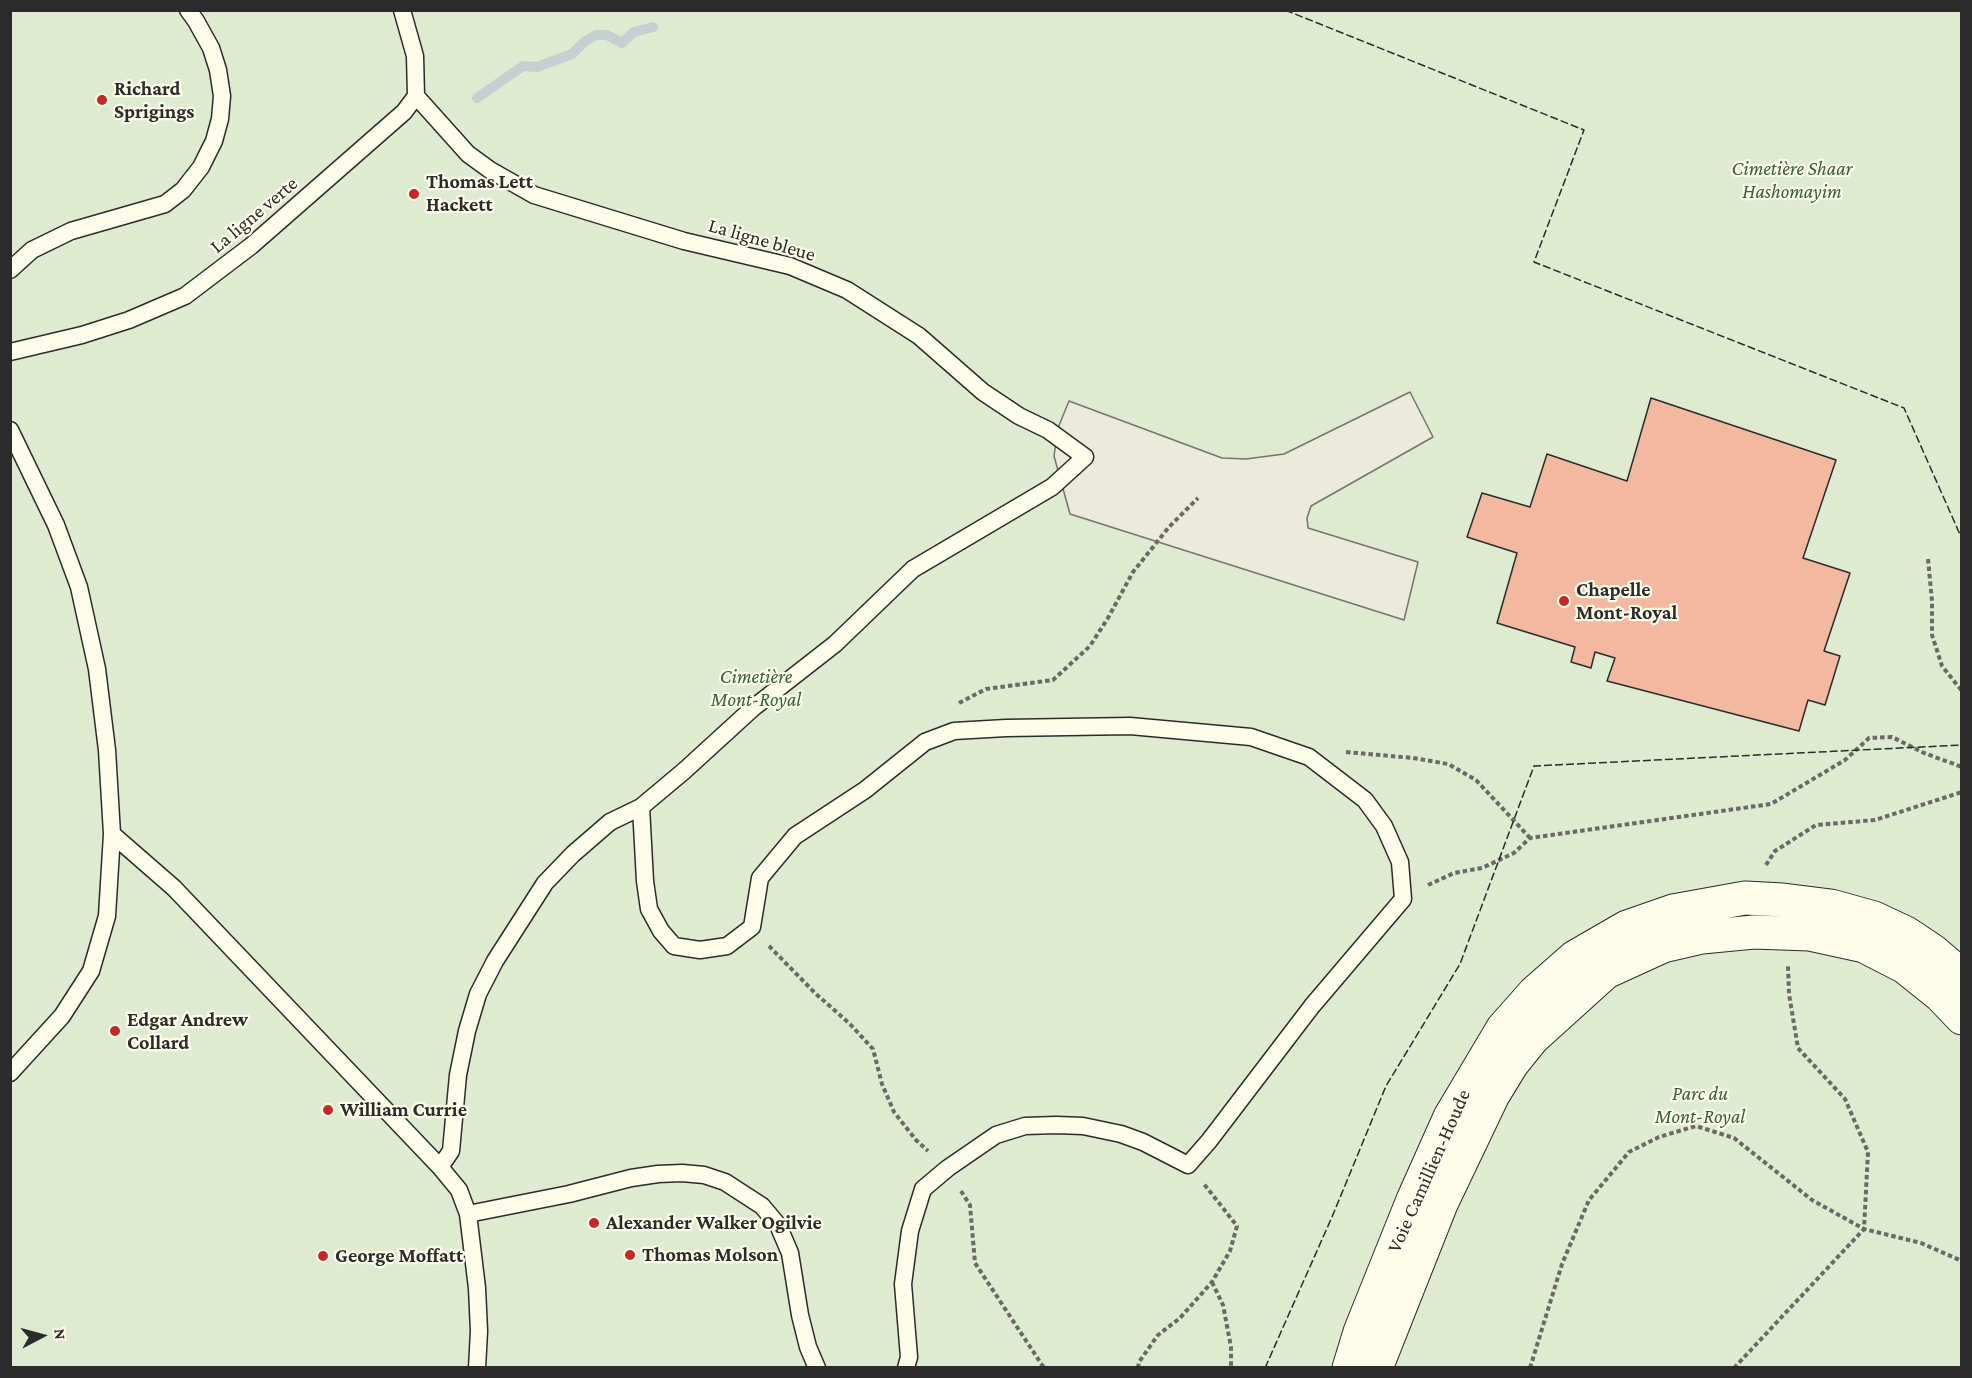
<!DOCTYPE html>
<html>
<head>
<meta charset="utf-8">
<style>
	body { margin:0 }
	#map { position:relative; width:1972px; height:1378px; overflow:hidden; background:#fdfbea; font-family:"Crimson Pro",serif }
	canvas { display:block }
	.frame { position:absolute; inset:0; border:12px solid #2b2b2b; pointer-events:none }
	.north { position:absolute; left:12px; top:1306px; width:60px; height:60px; -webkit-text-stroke:4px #fdfbea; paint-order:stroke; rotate:84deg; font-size:16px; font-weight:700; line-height:24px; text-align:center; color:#2b2b2b }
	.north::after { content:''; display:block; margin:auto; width:21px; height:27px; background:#2b2b2b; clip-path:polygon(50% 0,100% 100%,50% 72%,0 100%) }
</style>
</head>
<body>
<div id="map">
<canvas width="1972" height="1378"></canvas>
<div class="frame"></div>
<div class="north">N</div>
</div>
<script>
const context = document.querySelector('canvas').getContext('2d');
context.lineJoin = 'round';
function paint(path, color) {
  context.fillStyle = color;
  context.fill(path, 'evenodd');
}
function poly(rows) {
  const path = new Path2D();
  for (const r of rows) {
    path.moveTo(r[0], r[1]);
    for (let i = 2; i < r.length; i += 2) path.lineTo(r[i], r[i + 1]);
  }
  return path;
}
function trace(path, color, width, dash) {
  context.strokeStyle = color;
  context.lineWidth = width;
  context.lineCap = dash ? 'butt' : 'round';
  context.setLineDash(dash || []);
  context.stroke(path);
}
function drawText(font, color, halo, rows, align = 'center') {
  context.font = font + ' "Crimson Pro",serif';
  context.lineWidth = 4.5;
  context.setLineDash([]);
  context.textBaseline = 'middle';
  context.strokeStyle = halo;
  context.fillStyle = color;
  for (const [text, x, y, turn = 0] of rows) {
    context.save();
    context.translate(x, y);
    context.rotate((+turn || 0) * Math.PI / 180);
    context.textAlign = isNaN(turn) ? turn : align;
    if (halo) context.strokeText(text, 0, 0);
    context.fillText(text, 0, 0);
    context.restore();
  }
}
const green = poly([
	[10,11,1961,11,1961,1367,11,1367,10,11]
]);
paint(green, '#deebd1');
trace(green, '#74746e', 1.5);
const parking = poly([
	[1410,392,1433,437,1311,506,1307,518,1308,528,1418,562,1404,620,1070,514,1054,456,1058,428,1069,401,1222,458,1246,459,1284,454,1410,392]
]);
paint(parking, '#eceadb');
trace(parking, '#74746e', 1.5);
trace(poly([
	[477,98,523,66,537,67,572,54,584,42,596,35,607,35,622,43,634,32,653,27]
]), '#c7d0d0', 10);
const building = poly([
	[1651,398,1836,460,1803,558,1850,573,1824,651,1840,656,1825,705,1808,700,1799,731,1607,681,1615,658,1595,652,1591,668,1571,662,1575,647,1497,623,1517,553,1467,537,1482,493,1530,507,1547,454,1627,481,1651,398]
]);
paint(building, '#f2b8a0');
trace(building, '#2b2b2b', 1.5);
const lane = poly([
	[416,96,468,154,490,170,534,195,684,241,790,266,847,290,919,336,983,392,1019,416,1048,430,1085,457,1052,487,913,569,835,644,753,708,684,771,641,807,610,822,573,854,545,883,495,961,478,994,467,1031,458,1075,451,1151,440,1167],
	[10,270,32,250,71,231,165,204,183,190,201,167,214,141,220,119,222,96,218,70,211,48,196,21,188,10],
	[10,352,82,335,129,320,185,296,251,246,404,112,416,96,415,56,402,10],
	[10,430,56,525,79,587,97,669,107,750,112,834,107,916,91,971,62,1016,10,1073],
	[641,807,645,881,649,909,661,931,674,946,700,950,727,946,752,927,760,878,795,836,865,790,925,742,954,731,1006,728,1130,726,1251,737,1309,757,1365,800,1384,826,1400,862,1403,899,1312,1006,1209,1141,1188,1165,1143,1142,1121,1134,1083,1126,1056,1125,1025,1126,996,1135,948,1168,923,1189,910,1231,903,1284,909,1357,906,1368],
	[112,834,174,888,440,1167,459,1190,468,1214,477,1288,479,1331,477,1368],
	[468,1214,569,1194,631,1178,658,1174,682,1173,704,1175,725,1182,762,1206,778,1225,790,1253,800,1315,808,1347,817,1368]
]);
const secondary = poly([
	[1349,1368,1360,1332,1413,1200,1450,1117,1503,1028,1534,993,1575,957,1627,927,1673,911,1745,898,1783,900,1831,906,1874,918,1906,933,1933,951,1962,976],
	[1376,1368,1441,1204,1493,1095,1512,1064,1533,1038,1606,972,1663,946,1702,937,1754,932,1809,934,1864,946,1905,967,1940,995,1962,1018]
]);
trace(lane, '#2b2b2b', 19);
trace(secondary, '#2b2b2b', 35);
trace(poly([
	[1928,559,1932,601,1932,635,1942,666,1962,691],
	[959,703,986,689,1053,680,1090,646,1108,618,1133,572,1169,527,1198,498],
	[1346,752,1413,758,1448,764,1476,780,1530,838],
	[1766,865,1775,851,1816,825,1875,820,1962,792],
	[1428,885,1454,873,1482,868,1514,853,1530,838,1771,804,1845,760,1869,738,1892,737,1924,753,1962,767],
	[769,946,815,993,850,1024,873,1049,882,1084,894,1112,916,1140,928,1151],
	[961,1191,970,1205,975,1263,1044,1368],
	[1212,1282,1223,1305,1231,1347,1231,1368],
	[1138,1368,1139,1362,1158,1335,1180,1318,1212,1282,1230,1251,1237,1226,1204,1184],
	[1530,1368,1562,1264,1589,1200,1629,1152,1659,1137,1696,1126,1734,1138,1812,1200,1864,1229,1921,1243,1962,1261],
	[1734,1368,1864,1229,1868,1152,1845,1099,1798,1048,1789,994,1788,966]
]), '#6a6964', 4, [4.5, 3]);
trace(lane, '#fdfbea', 16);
trace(secondary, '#fdfbea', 33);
trace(poly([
	[1285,10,1584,130,1534,262,1904,408,1962,539],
	[1265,1368,1332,1217,1386,1086,1460,964,1534,766,1962,745]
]), '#2b2b2b', 1.5, [8, 3]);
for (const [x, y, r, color] of [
	[102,100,6,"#c62828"],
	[414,194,6,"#c62828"],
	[1564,601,6,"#c62828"],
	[115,1031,6,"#c62828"],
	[328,1110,6,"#c62828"],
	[594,1223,6,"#c62828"],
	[630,1255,6,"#c62828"],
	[323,1256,6,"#c62828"]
]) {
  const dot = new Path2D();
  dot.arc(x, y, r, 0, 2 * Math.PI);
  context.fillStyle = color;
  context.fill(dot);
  trace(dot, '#fdfbea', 2);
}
drawText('bold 20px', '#2b2b2b', '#fdfbea', [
	["Richard",114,89],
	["Sprigings",114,112],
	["Thomas Lett",426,182],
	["Hackett",426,205],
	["Chapelle",1576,590],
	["Mont-Royal",1576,613],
	["Edgar Andrew",127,1020],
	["Collard",127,1043],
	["William Currie",340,1110],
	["Alexander Walker Ogilvie",606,1223],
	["Thomas Molson",642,1255],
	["George Moffatt",335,1256]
], 'left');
drawText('italic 20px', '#34623c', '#fdfbea', [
	["Cimetière Shaar",1792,169],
	["Hashomayim",1792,192],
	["Cimetière",756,677],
	["Mont-Royal",756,700],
	["Parc du",1700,1094],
	["Mont-Royal",1700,1117]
]);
drawText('20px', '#2b2b2b', '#fdfbea', [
	["La ligne verte",254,215,-40],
	["La ligne bleue",762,240,16],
	["Voie Camillien-Houde",1429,1171,-66]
]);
</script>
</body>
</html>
